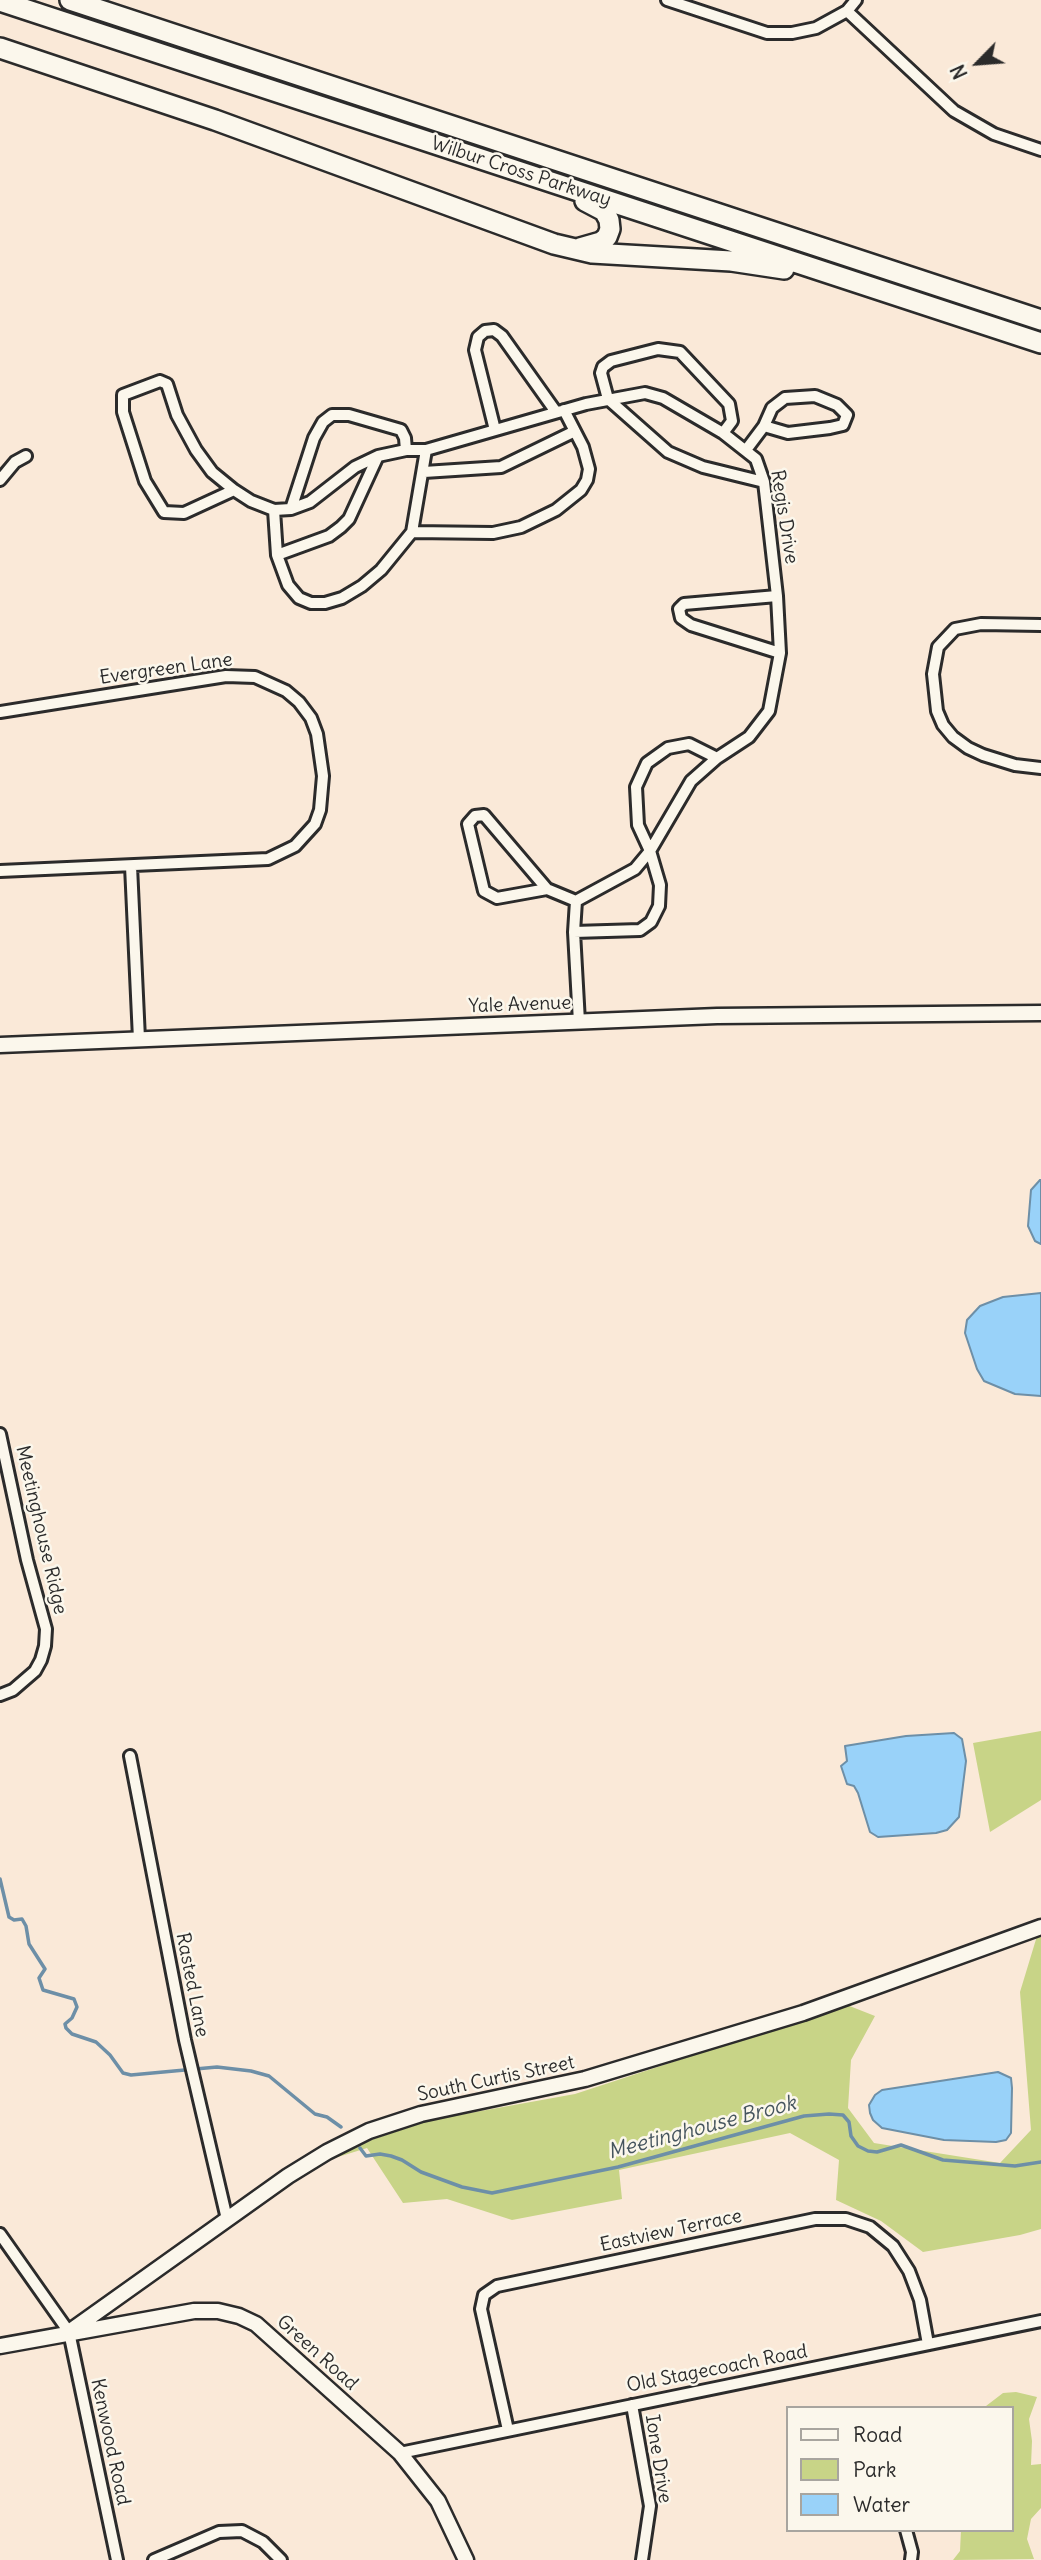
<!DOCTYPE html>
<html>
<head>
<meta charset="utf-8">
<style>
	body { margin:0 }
	#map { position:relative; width:1041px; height:2560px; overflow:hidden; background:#fae9d8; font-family:Delius,sans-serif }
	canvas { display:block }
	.legend { position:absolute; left:786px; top:2406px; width:228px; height:126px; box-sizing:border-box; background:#fbf7ec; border:2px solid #a8a59f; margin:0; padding:9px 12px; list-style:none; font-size:21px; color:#2b2b2b }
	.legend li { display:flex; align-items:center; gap:14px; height:35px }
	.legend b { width:35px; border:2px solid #a8a59f }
	.north { position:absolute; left:943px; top:28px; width:70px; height:70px; -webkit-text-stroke:5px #fbf7ec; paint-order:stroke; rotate:245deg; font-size:19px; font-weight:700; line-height:28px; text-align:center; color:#2b2b2b }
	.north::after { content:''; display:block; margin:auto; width:24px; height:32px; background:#2b2b2b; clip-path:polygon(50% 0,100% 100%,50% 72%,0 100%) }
</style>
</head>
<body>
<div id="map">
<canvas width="1041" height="2560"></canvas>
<ul class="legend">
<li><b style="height:9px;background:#fbf7ec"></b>Road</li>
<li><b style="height:19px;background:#c8d487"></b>Park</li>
<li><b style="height:19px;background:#99d2f9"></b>Water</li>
</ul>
<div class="north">N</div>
</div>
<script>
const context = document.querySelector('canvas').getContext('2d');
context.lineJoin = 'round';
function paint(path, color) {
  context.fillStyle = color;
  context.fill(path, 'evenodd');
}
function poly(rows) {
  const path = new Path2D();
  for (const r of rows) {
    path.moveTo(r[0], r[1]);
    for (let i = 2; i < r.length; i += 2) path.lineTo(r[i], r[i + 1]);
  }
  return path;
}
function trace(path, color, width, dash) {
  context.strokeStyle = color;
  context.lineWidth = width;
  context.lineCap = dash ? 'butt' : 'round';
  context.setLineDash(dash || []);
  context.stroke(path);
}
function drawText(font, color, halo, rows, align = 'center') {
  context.font = font + ' Delius,sans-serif';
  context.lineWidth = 5;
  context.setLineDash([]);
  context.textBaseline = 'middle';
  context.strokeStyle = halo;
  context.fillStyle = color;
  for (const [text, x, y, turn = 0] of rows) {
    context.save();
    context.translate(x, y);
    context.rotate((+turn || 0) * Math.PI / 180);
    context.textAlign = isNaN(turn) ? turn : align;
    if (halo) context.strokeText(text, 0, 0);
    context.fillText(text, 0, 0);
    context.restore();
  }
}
paint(poly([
	[1041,1731,1041,1800,990,1832,973,1743],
	[1041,1934,1041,2229,1020,2235,923,2252,881,2221,836,2200,839,2160,790,2133,619,2170,622,2199,512,2220,447,2199,403,2203,367,2148,325,2161,374,2139,431,2120,575,2094,847,2005,875,2016,851,2060,848,2108,874,2143,1000,2163,1031,2130,1020,1992,1037,1936],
	[1016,2392,1037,2397,1029,2419,1032,2441,1031,2465,1041,2464,1041,2508,1031,2519,1027,2539,1034,2559,953,2560,960,2551,961,2530,1011,2530,1011,2408,971,2408,986,2406,1003,2393]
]), '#c8d487');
const water = poly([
	[1040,1180,1041,1180,1041,1244,1035,1241,1028,1226,1031,1190,1040,1180],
	[1041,1293,1041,1396,1015,1394,984,1381,977,1369,965,1333,967,1320,980,1306,1003,1297,1041,1293],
	[954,1733,962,1739,966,1761,959,1817,947,1830,936,1833,878,1837,870,1832,858,1793,854,1786,847,1784,841,1766,847,1761,845,1746,906,1736,954,1733],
	[998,2072,1011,2078,1012,2088,1011,2133,1006,2140,996,2142,944,2140,882,2128,873,2120,870,2113,869,2105,875,2095,882,2090,998,2072]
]);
paint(water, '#99d2f9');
trace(water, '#6d8fa7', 2);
trace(poly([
	[0,1879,9,1917,14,1920,22,1919,26,1926,29,1944,45,1969,39,1978,43,1990,74,1999,77,2007,72,2018,65,2024,66,2028,72,2034,96,2042,110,2055,123,2073,131,2075,217,2067,251,2071,269,2076,315,2114,327,2117,341,2127],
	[360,2148,366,2156,380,2154,391,2156,402,2160,421,2172,462,2187,492,2193,618,2167,804,2116,829,2114,843,2115,849,2122,851,2136,858,2146,868,2151,877,2152,901,2145,943,2160,1015,2166,1041,2162]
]), '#6d8fa7', 3.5);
const street = poly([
	[667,0,767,33,792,33,816,28,847,11,856,0],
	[847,11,954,111,994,134,1041,150],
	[160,381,167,384,177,415,196,450,212,472,234,490,184,513,164,512,145,481,123,412,123,395,160,381],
	[495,430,475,350,478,337,485,331,494,330,502,336,556,412],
	[723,433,732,421,729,404,680,352,658,349,611,361,603,367,601,373,608,399,668,452,703,467,764,482],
	[746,450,764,426,772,408,785,398,815,396,837,405,847,415,843,425,830,428,788,433,764,426],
	[424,472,501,467,573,432],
	[0,480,15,462,26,456],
	[234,490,251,501,274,510,291,509,310,502,355,467,378,456,406,450,426,450,586,404,645,393,663,398,723,433,756,459,764,482,777,596,780,653,769,711,749,737,717,758,691,781,650,851,635,869,576,901,574,932,579,1022],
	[291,509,314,438,323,422,332,415,349,415,401,430,405,438,406,450],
	[274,510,277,555,288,585,299,598,311,603,325,603,342,598,362,586,381,570,412,532,426,450],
	[412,532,493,533,521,527,556,510,581,490,587,480,589,469,583,447,564,410],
	[277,555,329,536,341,527,349,519,378,456],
	[777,596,684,604,679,609,681,618,691,625,780,653],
	[1041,625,981,624,955,629,938,647,933,674,937,711,943,725,953,737,968,748,983,755,1015,765,1041,768],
	[0,712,226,676,255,677,286,691,299,702,311,718,317,734,323,776,320,810,315,824,295,846,268,859,0,871],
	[131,866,139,1039],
	[547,889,497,898,484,891,468,824,475,816,484,815,547,889,576,901],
	[574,932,640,930,651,922,659,906,660,885,650,851,638,825,636,787,647,763,668,748,689,744,717,758],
	[0,1434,27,1560,46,1629,45,1646,41,1660,35,1671,13,1690,0,1695],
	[130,1756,185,2040,227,2219],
	[0,2234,69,2332,117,2560],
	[632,2405,650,2506,642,2560],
	[508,2430,481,2309,484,2295,497,2286,815,2219,846,2219,870,2227,893,2246,909,2271,920,2300,928,2344],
	[400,2453,1041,2321],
	[906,2530,912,2552,911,2560],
	[154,2560,219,2532,242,2531,263,2542,281,2560]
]);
const secondary = poly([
	[0,1045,717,1016,1041,1013],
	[69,2332,288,2176,327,2152,369,2131,421,2114,585,2079,803,2013,1041,1927],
	[0,2346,194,2311,218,2311,239,2316,256,2324,400,2453,438,2501,466,2560]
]);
const highway = poly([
	[70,0,1041,320],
	[0,1,1041,343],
	[0,48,215,120,554,244,592,253,731,261,784,269],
	[580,248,601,242,607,237,610,229,609,220,604,211,585,201]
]);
trace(street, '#2b2b2b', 16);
trace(secondary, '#2b2b2b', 19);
trace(highway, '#2b2b2b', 24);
trace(street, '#fbf7ec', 10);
trace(secondary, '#fbf7ec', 14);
trace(highway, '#fbf7ec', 19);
drawText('19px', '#2b2b2b', '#fbf7ec', [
	["Wilbur Cross Parkway",521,172,18],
	["Regis Drive",784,517,81],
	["Evergreen Lane",166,669,-8],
	["Yale Avenue",520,1005,-2],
	["Meetinghouse Ridge",41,1530,77],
	["Rasted Lane",192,1985,79],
	["South Curtis Street",496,2079,-12],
	["Eastview Terrace",671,2231,-12],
	["Green Road",317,2353,42],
	["Old Stagecoach Road",717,2369,-11],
	["Kenwood Road",110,2442,78],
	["Ione Drive",658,2459,81]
]);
drawText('italic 21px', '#46555e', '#fbf7ec', [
	["Meetinghouse Brook",702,2128,-15]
]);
</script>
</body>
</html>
